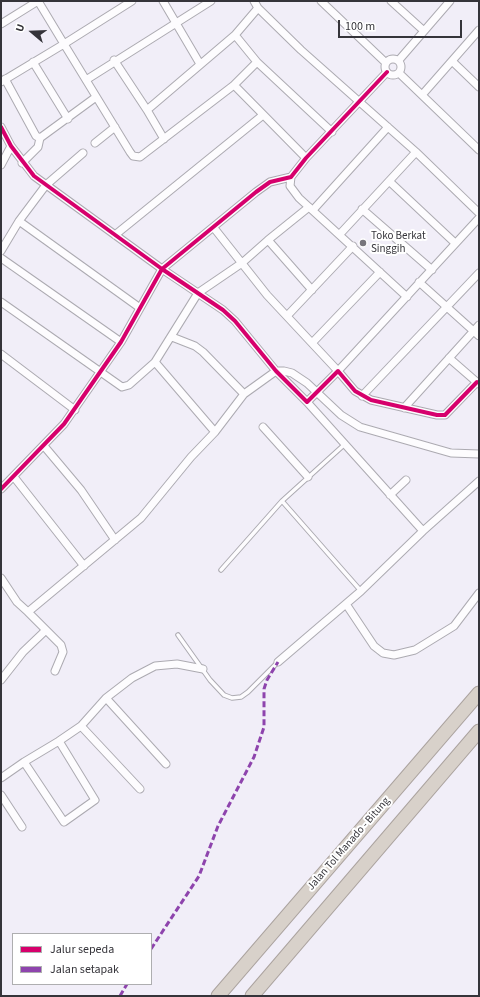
<!DOCTYPE html>
<html>
<head>
<meta charset="utf-8">
<style>
	body { margin:0 }
	#map { position:relative; width:480px; height:997px; overflow:hidden; background:#f1eef8; font-family:"Source Sans 3",sans-serif }
	canvas { display:block }
	.frame { position:absolute; inset:0; border:2px solid #35343a; pointer-events:none }
	.legend { position:absolute; left:12px; top:933px; width:140px; height:52px; box-sizing:border-box; background:#fff; border:1px solid #aeaeb0; margin:0; padding:5px 7px; list-style:none; font-size:12px; color:#35343a }
	.legend li { display:flex; align-items:center; gap:8px; height:20px }
	.legend b { width:20px; border:1px solid #aeaeb0 }
	.north { position:absolute; left:12px; top:12px; width:40px; height:40px; -webkit-text-stroke:3px #fff; paint-order:stroke; rotate:289deg; font-size:11px; font-weight:700; line-height:16px; text-align:center; color:#35343a }
	.north::after { content:''; display:block; margin:auto; width:14px; height:18px; background:#35343a; clip-path:polygon(50% 0,100% 100%,50% 72%,0 100%) }
	.scale { position:absolute; left:338px; top:20px; width:124px; height:18px; box-sizing:border-box; border:2px solid #35343a; border-top:0; padding-left:5px; font-size:12px; line-height:14px; white-space:nowrap; color:#35343a; -webkit-text-stroke:3px #fff; paint-order:stroke }
</style>
</head>
<body>
<div id="map">
<canvas width="480" height="997"></canvas>
<div class="frame"></div>
<ul class="legend">
<li><b style="height:5px;background:#d6006c"></b>Jalur sepeda</li>
<li><b style="height:5px;background:#8e44ad"></b>Jalan setapak</li>
</ul>
<div class="north">U</div>
<div class="scale">100 m</div>
</div>
<script>
const context = document.querySelector('canvas').getContext('2d');
context.lineJoin = 'round';
function poly(rows) {
  const path = new Path2D();
  for (const r of rows) {
    if (r.length === 3) {
      path.moveTo(r[0] + r[2], r[1]);
      path.arc(r[0], r[1], r[2], 0, 2 * Math.PI);
      continue;
    }
    path.moveTo(r[0], r[1]);
    for (let i = 2; i < r.length; i += 2) path.lineTo(r[i], r[i + 1]);
  }
  return path;
}
function trace(path, color, width, dash) {
  context.strokeStyle = color;
  context.lineWidth = width;
  context.lineCap = dash ? 'butt' : 'round';
  context.setLineDash(dash || []);
  context.stroke(path);
}
function drawText(font, color, halo, rows, align = 'center') {
  context.font = font + ' "Source Sans 3",sans-serif';
  context.lineWidth = 4;
  context.setLineDash([]);
  context.textBaseline = 'middle';
  context.strokeStyle = halo;
  context.fillStyle = color;
  for (const [text, x, y, turn = 0] of rows) {
    context.save();
    context.translate(x, y);
    context.rotate((+turn || 0) * Math.PI / 180);
    context.textAlign = isNaN(turn) ? turn : align;
    if (halo) context.strokeText(text, 0, 0);
    context.fillText(text, 0, 0);
    context.restore();
  }
}
const lane = poly([
	[282,501,361,591],
	[221,570,282,501,345,444],
	[178,635,210,680,224,695,232,698,241,697,248,692,278,662]
]);
const street = poly([
	[38,1,64,44,132,1],
	[163,1,200,64],
	[254,1,258,8,301,50,416,152,340,234],
	[321,1,386,63],
	[391,1,424,31],
	[1,24,38,1],
	[393,67,8],
	[114,60,147,110],
	[399,60,450,1],
	[452,61,479,87],
	[33,62,68,119],
	[257,62,235,35,258,8],
	[399,73,479,150],
	[5,79,36,136,40,138,96,97],
	[86,80,211,1],
	[1,82,64,44,130,152,133,156,140,157,234,85,306,158],
	[234,85,257,62,332,132],
	[422,95,479,30],
	[1,127,11,146,34,176,162,269,223,310,235,321,276,371,307,402,338,371,355,391,371,400,437,415,445,415,477,382],
	[164,139,147,110,235,35],
	[95,143,115,127],
	[416,152,479,213],
	[22,163,38,147,40,138],
	[1,165,11,146],
	[291,177,290,186,299,198,407,297],
	[389,181,455,243],
	[362,209,432,270],
	[313,210,388,127],
	[19,221,140,308],
	[214,228,267,295,338,371,479,218],
	[115,235,263,115],
	[268,240,309,207],
	[1,251,19,221,46,185,83,153],
	[1,258,121,342],
	[419,282,479,336],
	[1,302,122,387,129,385,155,362,198,293,242,263,268,240,312,290],
	[287,316,353,246],
	[172,337,195,346,203,352,244,394],
	[312,343,380,272],
	[1,354,75,410],
	[449,358,479,384],
	[155,362,215,432],
	[362,396,479,273],
	[307,402,423,531],
	[404,408,479,325],
	[263,427,308,477],
	[44,446,81,490,115,540],
	[14,477,84,566],
	[1,489,64,424,121,342,162,269,256,192,270,182,291,177,306,158,387,72],
	[390,495,406,480],
	[1,578,17,602,28,612,141,518,191,457,215,432,244,394,276,371,284,371,292,373,307,383,341,415,360,427,451,453,479,454],
	[346,604,374,646,383,653,394,655,415,650,454,626,479,593],
	[28,612,61,645,63,652,55,671],
	[278,662,361,591,423,531,479,481],
	[1,680,23,652,46,630],
	[106,698,166,764],
	[81,726,140,789],
	[24,762,59,741],
	[1,778,24,762,64,822,95,800,59,741,81,726,106,698,132,678,155,666,177,664,203,669],
	[1,795,22,827]
]);
const highway = poly([
	[218,996,479,693],
	[252,996,479,731]
]);
trace(lane, '#acaab1', 5.5);
trace(street, '#acaab1', 9);
trace(highway, '#aba39f', 15);
trace(lane, '#fdfcfe', 3.5);
trace(street, '#fdfcfe', 7);
trace(highway, '#d8d1ca', 13);
trace(poly([
	[151,949,199,876,218,826,254,757,264,727,264,689,267,680,278,662],
	[120,996,127,984]
]), '#8e44ad', 3, [6, 3]);
trace(poly([
	[1,127,11,146,34,176,162,269,223,310,235,321,276,371,307,402,338,371,355,391,371,400,437,415,445,415,477,382],
	[1,489,64,424,121,342,162,269,256,192,270,182,291,177,306,158,387,72]
]), '#d6006c', 4);
for (const [x, y, r, color] of [
	[363,243,4,"#77757c"]
]) {
  const dot = new Path2D();
  dot.arc(x, y, r, 0, 2 * Math.PI);
  context.fillStyle = color;
  context.fill(dot);
  trace(dot, '#fff', 1.5);
}
drawText('11px', '#35343a', '#fff', [
	["Toko Berkat",371,237],
	["Singgih",371,250]
], 'left');
drawText('11px', '#35343a', '#fff', [
	["Jalan Tol Manado - Bitung",349,844,-49]
]);
</script>
</body>
</html>
